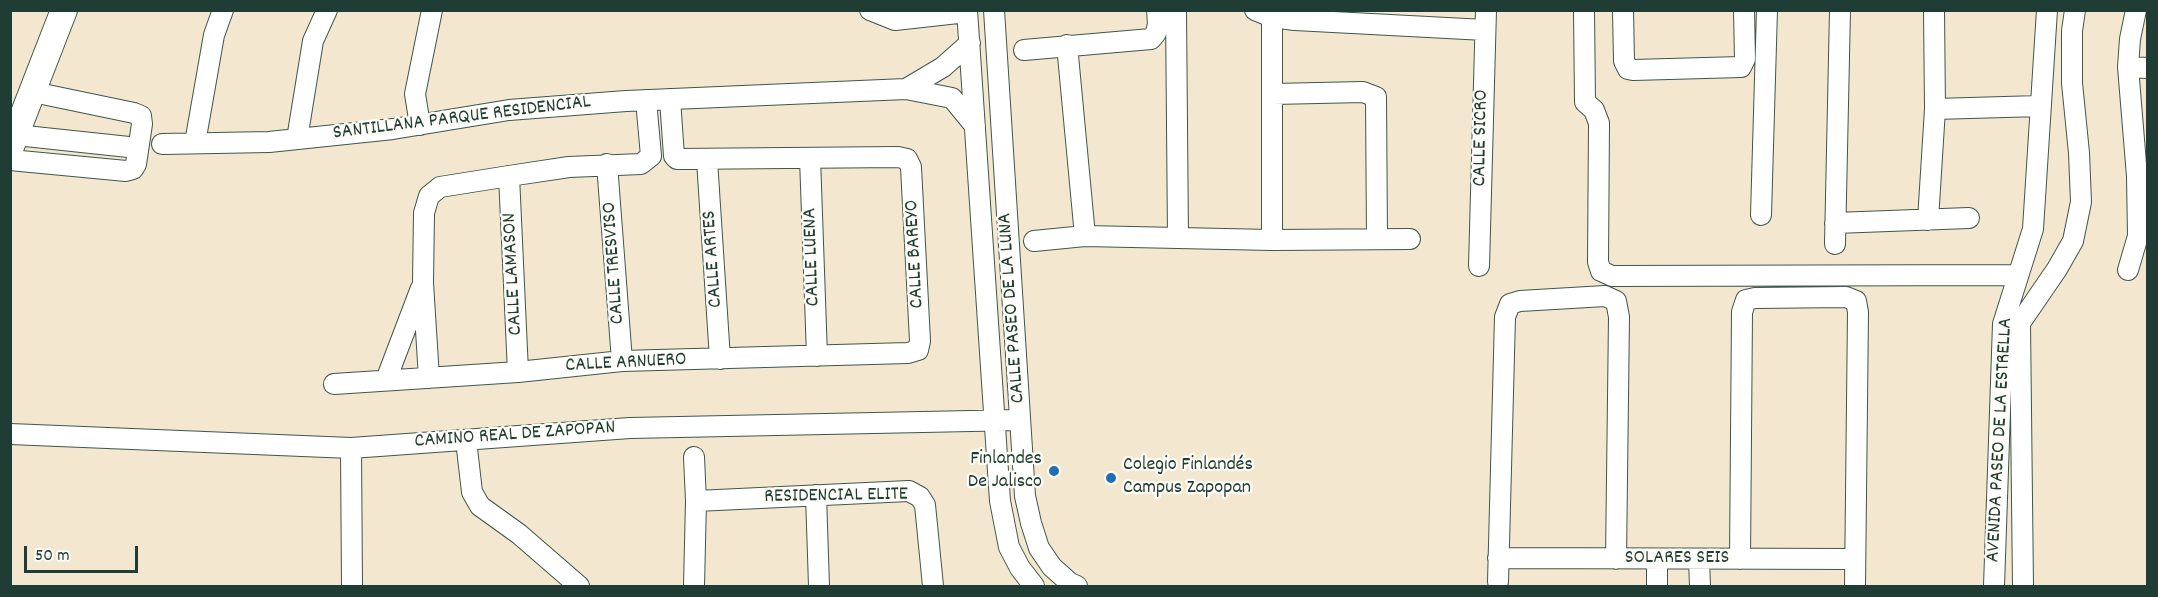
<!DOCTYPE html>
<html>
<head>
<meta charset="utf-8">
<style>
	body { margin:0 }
	#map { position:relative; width:2158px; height:597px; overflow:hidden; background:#f3e7cf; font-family:Dekko,sans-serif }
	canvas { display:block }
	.frame { position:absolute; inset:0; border:12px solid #1f3d34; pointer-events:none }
	.scale { position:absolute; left:24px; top:546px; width:114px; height:27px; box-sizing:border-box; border:3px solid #1f3d34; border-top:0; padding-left:8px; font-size:18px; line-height:21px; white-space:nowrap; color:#1f3d34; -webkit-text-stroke:4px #fdfcf7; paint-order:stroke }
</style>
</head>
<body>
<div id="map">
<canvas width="2158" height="597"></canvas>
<div class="frame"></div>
<div class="scale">50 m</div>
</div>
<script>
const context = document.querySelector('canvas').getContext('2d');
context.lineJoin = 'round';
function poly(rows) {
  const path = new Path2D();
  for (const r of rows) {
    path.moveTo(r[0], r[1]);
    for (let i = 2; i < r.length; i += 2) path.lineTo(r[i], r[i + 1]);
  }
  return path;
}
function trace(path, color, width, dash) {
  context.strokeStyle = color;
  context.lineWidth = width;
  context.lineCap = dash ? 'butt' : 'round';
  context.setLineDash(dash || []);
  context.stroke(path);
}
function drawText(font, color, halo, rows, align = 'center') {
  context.font = font + ' Dekko,sans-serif';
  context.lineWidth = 4.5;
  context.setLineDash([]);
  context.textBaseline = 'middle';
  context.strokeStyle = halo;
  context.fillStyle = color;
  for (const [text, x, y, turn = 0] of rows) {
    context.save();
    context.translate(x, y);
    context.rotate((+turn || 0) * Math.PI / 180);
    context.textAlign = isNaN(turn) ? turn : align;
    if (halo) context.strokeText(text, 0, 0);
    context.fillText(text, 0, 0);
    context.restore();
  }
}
const minor = poly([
	[870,10,895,20,967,12],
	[967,10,1000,501,1009,547,1020,568,1034,586],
	[994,10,1025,496,1031,523,1039,548,1052,567,1070,583,1077,586],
	[1176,10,1178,238],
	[1255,10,1272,17,1295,20,1485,30],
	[1584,10,1585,102,1594,110,1599,123,1598,262,1601,271,1612,276,2018,275],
	[1623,10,1624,61,1628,69,1633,70,1741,67,1745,59,1744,10],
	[1067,45,1085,236],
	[1024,50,1151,39,1156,33,1158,24,1157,10],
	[2128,67,2148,68],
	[906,89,943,67,970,43],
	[1273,94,1363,92,1376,97,1377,239],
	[1935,109,2040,106],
	[420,125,415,94,432,10],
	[16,135,138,148],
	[297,139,313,41,327,10],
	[195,143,214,35,223,10],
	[162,144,269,142,393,129,509,110,626,101,906,89,952,98,975,126],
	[810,158,817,356],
	[10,160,126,171,133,169,136,164,142,124,141,116,134,113,33,92],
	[707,160,720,359],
	[607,164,622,361],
	[509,176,518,372],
	[1761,215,1767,10],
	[1928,220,1935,109,1934,10],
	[1835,223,1969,218],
	[1272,240,1272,17],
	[1034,241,1085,236,1272,240,1410,239],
	[1835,244,1840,10],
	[1479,266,1486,10],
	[2128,270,2138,236,2137,176,2128,67,2130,39,2136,10],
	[429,378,423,283,424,213,429,196,440,187,509,176,569,167,641,164,651,156,646,100],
	[386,380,421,288],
	[334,384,518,372,622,361,908,353,918,350,920,341,911,167,907,159,898,157,677,159,674,156,670,99],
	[10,434,351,448,630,428,1020,420],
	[466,440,472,492,480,506,519,534,579,586],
	[351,448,352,586],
	[694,457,696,501,694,586],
	[816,495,819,586],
	[696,501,909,491,920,497,925,505,933,586],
	[1498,558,1855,559],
	[1657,559,1657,586],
	[1699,559,1700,586],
	[1740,559,1742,312,1746,300,1755,298,1846,297,1856,301,1858,312,1855,586],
	[1498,582,1505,317,1510,304,1520,301,1605,296,1616,301,1619,317,1616,559],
	[1994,586,2003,324,2033,229,2047,10],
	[2023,586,2020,323,2057,269,2073,241,2081,202,2079,153,2072,83,2072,31,2075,10]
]);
const major = poly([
	[10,149,64,10]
]);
trace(minor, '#3f564b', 22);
trace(major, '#3f564b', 28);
trace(minor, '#fff', 20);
trace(major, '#fff', 26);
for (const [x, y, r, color] of [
	[1054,471,6,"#1f6fb2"],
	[1111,478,6,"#1f6fb2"]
]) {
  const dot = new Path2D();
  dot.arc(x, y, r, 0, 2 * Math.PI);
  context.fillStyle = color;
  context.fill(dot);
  trace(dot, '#fdfcf7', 2);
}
drawText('20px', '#1f3d34', '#fdfcf7', [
	["SANTILLANA PARQUE RESIDENCIAL",462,119,-7],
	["CALLE SICRO",1482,138,-89],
	["CALLE BAREYO",916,254,-93],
	["CALLE LUENA",813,257,-92],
	["CALLE ARTES",714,259,-94],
	["CALLE TRESVISO",615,263,-94],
	["CALLE LAMASON",514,274,-93],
	["CALLE PASEO DE LA LUNA",1013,308,-94],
	["CALLE ARNUERO",626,364,-3],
	["CAMINO REAL DE ZAPOPAN",515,436,-4],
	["AVENIDA PASEO DE LA ESTRELLA",2001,440,-87],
	["RESIDENCIAL ELITE",836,497,-1],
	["SOLARES SEIS",1677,559]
]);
drawText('20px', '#1f3d34', '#fdfcf7', [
	["Finlandes",1042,460],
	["De Jalisco",1042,483],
	["Colegio Finlandés",1123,466,"left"],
	["Campus Zapopan",1123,489,"left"]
], 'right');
</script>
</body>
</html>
